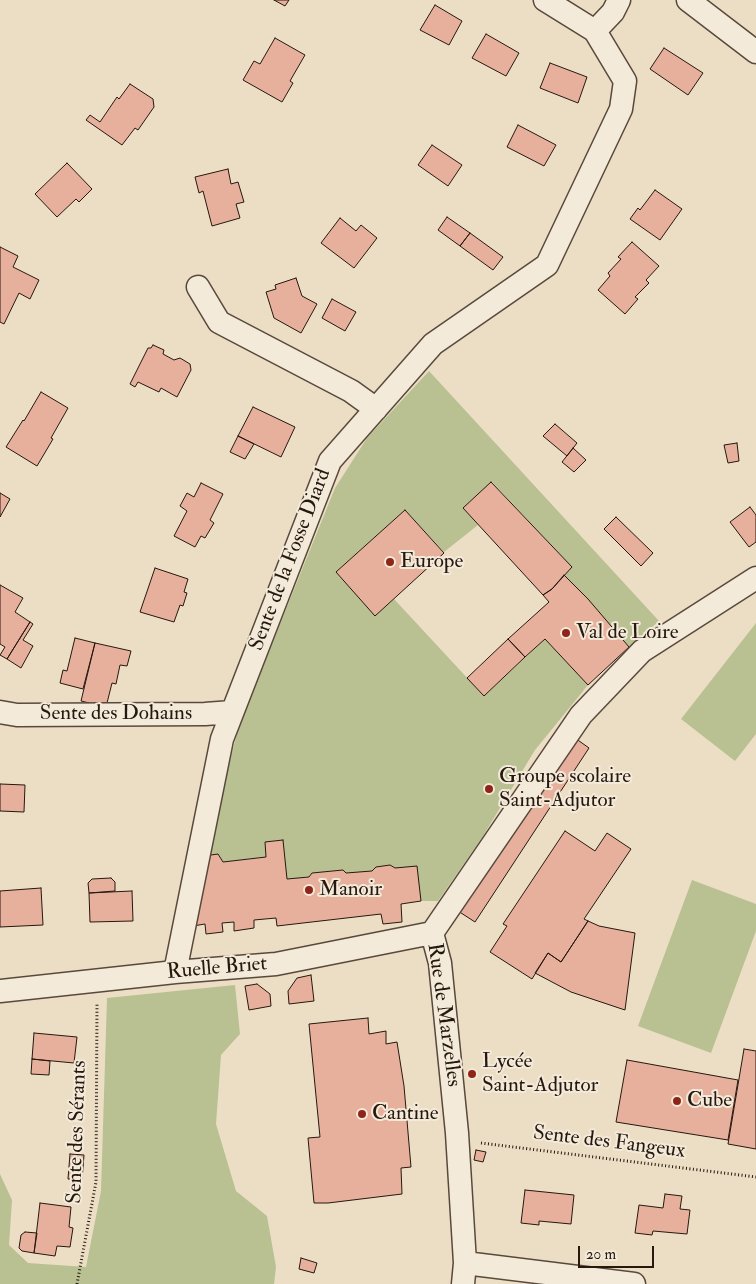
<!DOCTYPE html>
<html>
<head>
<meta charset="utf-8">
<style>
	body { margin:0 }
	#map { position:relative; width:756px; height:1284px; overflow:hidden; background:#ecdec4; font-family:"IM FELL Double Pica",serif }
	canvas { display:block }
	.scale { position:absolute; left:578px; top:1246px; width:76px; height:22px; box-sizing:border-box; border:2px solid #26170f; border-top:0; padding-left:6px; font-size:15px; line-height:18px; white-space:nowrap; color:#26170f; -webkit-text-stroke:4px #f3ead9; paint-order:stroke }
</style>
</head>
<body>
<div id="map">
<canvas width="756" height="1284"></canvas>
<div class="scale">20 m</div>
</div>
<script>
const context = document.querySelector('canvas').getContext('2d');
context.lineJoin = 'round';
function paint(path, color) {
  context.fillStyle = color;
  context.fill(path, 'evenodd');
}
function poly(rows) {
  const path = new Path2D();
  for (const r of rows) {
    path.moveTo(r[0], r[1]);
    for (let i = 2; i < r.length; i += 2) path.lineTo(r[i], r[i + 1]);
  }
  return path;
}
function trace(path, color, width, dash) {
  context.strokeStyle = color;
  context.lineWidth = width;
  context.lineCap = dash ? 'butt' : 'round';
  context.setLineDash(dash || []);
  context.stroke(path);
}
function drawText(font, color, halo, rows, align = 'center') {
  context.font = font + ' "IM FELL Double Pica",serif';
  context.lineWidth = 4;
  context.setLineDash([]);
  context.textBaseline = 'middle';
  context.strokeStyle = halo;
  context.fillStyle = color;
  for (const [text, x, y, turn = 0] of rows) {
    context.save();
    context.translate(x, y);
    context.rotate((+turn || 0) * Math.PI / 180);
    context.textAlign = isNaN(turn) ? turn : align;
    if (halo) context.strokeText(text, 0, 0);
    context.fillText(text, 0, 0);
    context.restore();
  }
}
paint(poly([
	[429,371,659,621,629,647,564,575,572,567,492,482,463,508,478,525,444,552,405,510,336,572,375,615,394,599,484,696,545,639,588,685,535,750,483,836,438,901,421,901,395,868,390,865,376,867,372,871,346,873,342,870,312,873,309,877,287,879,282,840,265,842,266,857,223,862,218,854,204,856,240,723,335,488,367,438],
	[756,623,756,734,735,761,681,719],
	[692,880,756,904,756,931,711,1053,638,1026],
	[235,985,240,1034,221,1055,216,1124,236,1191,267,1216,276,1267,274,1284,0,1284,0,1174,12,1200,9,1245,28,1263,86,1267,101,1191,107,998]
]), '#b9c192');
const building = poly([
	[274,0,289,0,285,6,274,0],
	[435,5,462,21,449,45,420,30,435,5],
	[486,34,519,53,506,76,472,58,486,34],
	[275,38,305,55,290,81,293,83,282,102,243,80,254,61,260,64,275,38],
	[664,48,703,73,688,95,650,69,664,48],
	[550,63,587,77,578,103,540,88,550,63],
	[130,84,153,99,154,107,138,130,135,128,122,145,86,120,90,115,100,122,117,97,119,99,130,84],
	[518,125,556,145,544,166,507,147,518,125],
	[432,145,462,165,448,186,418,165,432,145],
	[67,163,92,189,79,202,76,199,57,217,35,194,67,163],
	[228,169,231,184,238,182,244,202,236,204,240,218,212,226,203,191,199,193,195,177,228,169],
	[655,190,682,209,660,240,630,219,638,208,640,210,655,190],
	[447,217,470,233,460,246,438,230,447,217],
	[340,218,356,231,361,225,377,238,354,268,321,243,340,218],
	[470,233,503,257,493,270,460,246,470,233],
	[632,242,659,266,646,280,649,283,635,297,638,299,625,314,598,290,610,276,608,273,621,259,618,257,632,242],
	[0,247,18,256,13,267,39,280,30,299,19,293,4,324,0,322,0,247],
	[296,278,302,296,317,304,301,333,274,318,266,292,276,289,275,285,296,278],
	[332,299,356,312,345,331,322,318,332,299],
	[153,345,164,350,163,354,174,360,180,358,190,364,191,370,177,397,161,388,159,392,138,382,135,387,130,384,148,348,151,348,153,345],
	[41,392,68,408,51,438,53,439,37,466,6,447,23,420,24,421,41,392],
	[253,407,295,427,281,457,238,436,253,407],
	[555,424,577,443,567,456,543,436,555,424],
	[238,436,254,444,245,459,230,452,238,436],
	[737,443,739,461,728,463,724,445,737,443],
	[573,448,586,460,574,472,562,462,573,448],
	[491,482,572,567,552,589,543,595,463,508,491,482],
	[201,483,223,494,210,520,214,523,205,538,201,536,195,547,174,536,187,511,180,506,187,493,194,497,201,483],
	[0,493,10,499,0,517,0,493],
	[750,507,756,515,756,542,749,547,730,522,750,507],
	[405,510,444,553,375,616,336,572,405,510],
	[616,517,653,553,641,566,604,529,616,517],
	[155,568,188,579,184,592,187,593,183,606,180,605,174,622,140,612,155,568],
	[564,575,588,599,629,647,588,685,545,639,525,657,508,639,549,602,543,595,552,589,564,575],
	[0,585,23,598,15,612,30,622,7,659,0,655,5,647,0,644,0,585],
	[30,622,33,624,23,640,33,646,21,668,7,659,30,622],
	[75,638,95,643,83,689,60,683,63,670,67,671,75,638],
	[508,639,525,657,484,696,467,678,508,639],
	[95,643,131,651,127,666,120,665,116,684,112,683,106,707,81,701,95,643],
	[575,738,589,748,475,922,458,911,575,738],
	[0,784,25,785,24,812,0,811,0,784],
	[565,831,595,851,607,833,631,849,584,919,588,921,561,962,548,953,532,979,490,952,507,926,503,924,565,831],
	[283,840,287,879,309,877,312,873,343,870,346,873,372,871,376,867,390,865,395,868,417,866,421,901,401,904,402,922,383,924,381,914,277,926,276,918,254,920,254,928,234,931,234,922,222,923,223,932,206,934,205,924,193,926,204,856,218,854,223,862,266,857,265,842,283,840],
	[111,878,115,882,115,891,89,893,88,883,92,879,111,878],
	[41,888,43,925,0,927,0,891,41,888],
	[132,891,133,921,90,922,89,893,132,891],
	[588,921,599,926,635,933,625,1010,571,992,535,973,548,953,561,962,588,921],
	[311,975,314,1001,289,1004,288,991,297,978,311,975],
	[257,984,270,994,271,1006,249,1010,245,986,257,984],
	[368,1018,369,1034,386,1031,386,1044,397,1042,404,1086,411,1167,401,1168,402,1194,328,1203,314,1203,308,1138,320,1137,309,1024,368,1018],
	[34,1033,77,1037,74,1063,32,1059,34,1033],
	[744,1049,756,1051,756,1149,728,1144,744,1049],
	[32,1059,50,1061,49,1075,31,1074,32,1059],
	[627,1060,738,1080,728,1140,616,1122,627,1060],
	[476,1150,486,1152,483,1162,474,1160,476,1150],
	[70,1154,84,1155,82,1180,68,1179,70,1154],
	[525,1190,574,1195,571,1224,539,1221,539,1225,521,1223,525,1190],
	[665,1194,682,1196,680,1209,690,1210,687,1234,653,1231,652,1235,635,1233,639,1205,663,1208,665,1194],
	[40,1203,71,1207,69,1227,73,1228,70,1247,57,1246,55,1256,34,1253,40,1203],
	[25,1232,37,1233,34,1253,22,1251,19,1248,21,1235,25,1232],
	[301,1258,317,1263,314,1273,299,1269,301,1258]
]);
paint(building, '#e7b09d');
trace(building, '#26170f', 1);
const street = poly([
	[545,0,595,31],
	[688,0,756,52],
	[198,287,219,322,351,391,376,409],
	[0,712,17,715,205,714,232,712],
	[175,972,222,739,330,461,433,344,547,265,621,109,625,81,595,31,613,12,619,0],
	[0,991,175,972,276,964,432,933],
	[465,1263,634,1284],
	[463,1284,465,1263,457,1133,440,963,432,933,581,715,642,651,756,578]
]);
trace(street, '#58493c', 25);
trace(poly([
	[481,1143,756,1177],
	[77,1284,96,1182,97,1004]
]), '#26170f', 3, [1, 2.5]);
trace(street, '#f3ead9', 22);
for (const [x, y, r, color] of [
	[390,562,5,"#8f2418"],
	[566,633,5,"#8f2418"],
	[489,789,5,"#8f2418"],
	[309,890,5,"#8f2418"],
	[472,1074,5,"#8f2418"],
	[677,1101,5,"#8f2418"],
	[362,1114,5,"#8f2418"]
]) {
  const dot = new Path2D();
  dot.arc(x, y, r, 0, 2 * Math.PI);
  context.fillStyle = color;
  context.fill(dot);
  trace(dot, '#f3ead9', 2);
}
drawText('21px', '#26170f', '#f3ead9', [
	["Sente de la Fosse Diard",291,560,-69],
	["Sente des Dohains",116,714],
	["Ruelle Briet",217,969,-5],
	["Rue de Marzelles",443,1015,82],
	["Sente des Sérants",78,1132,-88],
	["Sente des Fangeux",609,1143,7]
]);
drawText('21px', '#26170f', '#f3ead9', [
	["Europe",400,562],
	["Val de Loire",576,633],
	["Groupe scolaire",499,777],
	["Saint-Adjutor",499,801],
	["Manoir",319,890],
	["Lycée",482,1062],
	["Saint-Adjutor",482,1086],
	["Cube",687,1101],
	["Cantine",372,1114]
], 'left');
</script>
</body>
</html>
